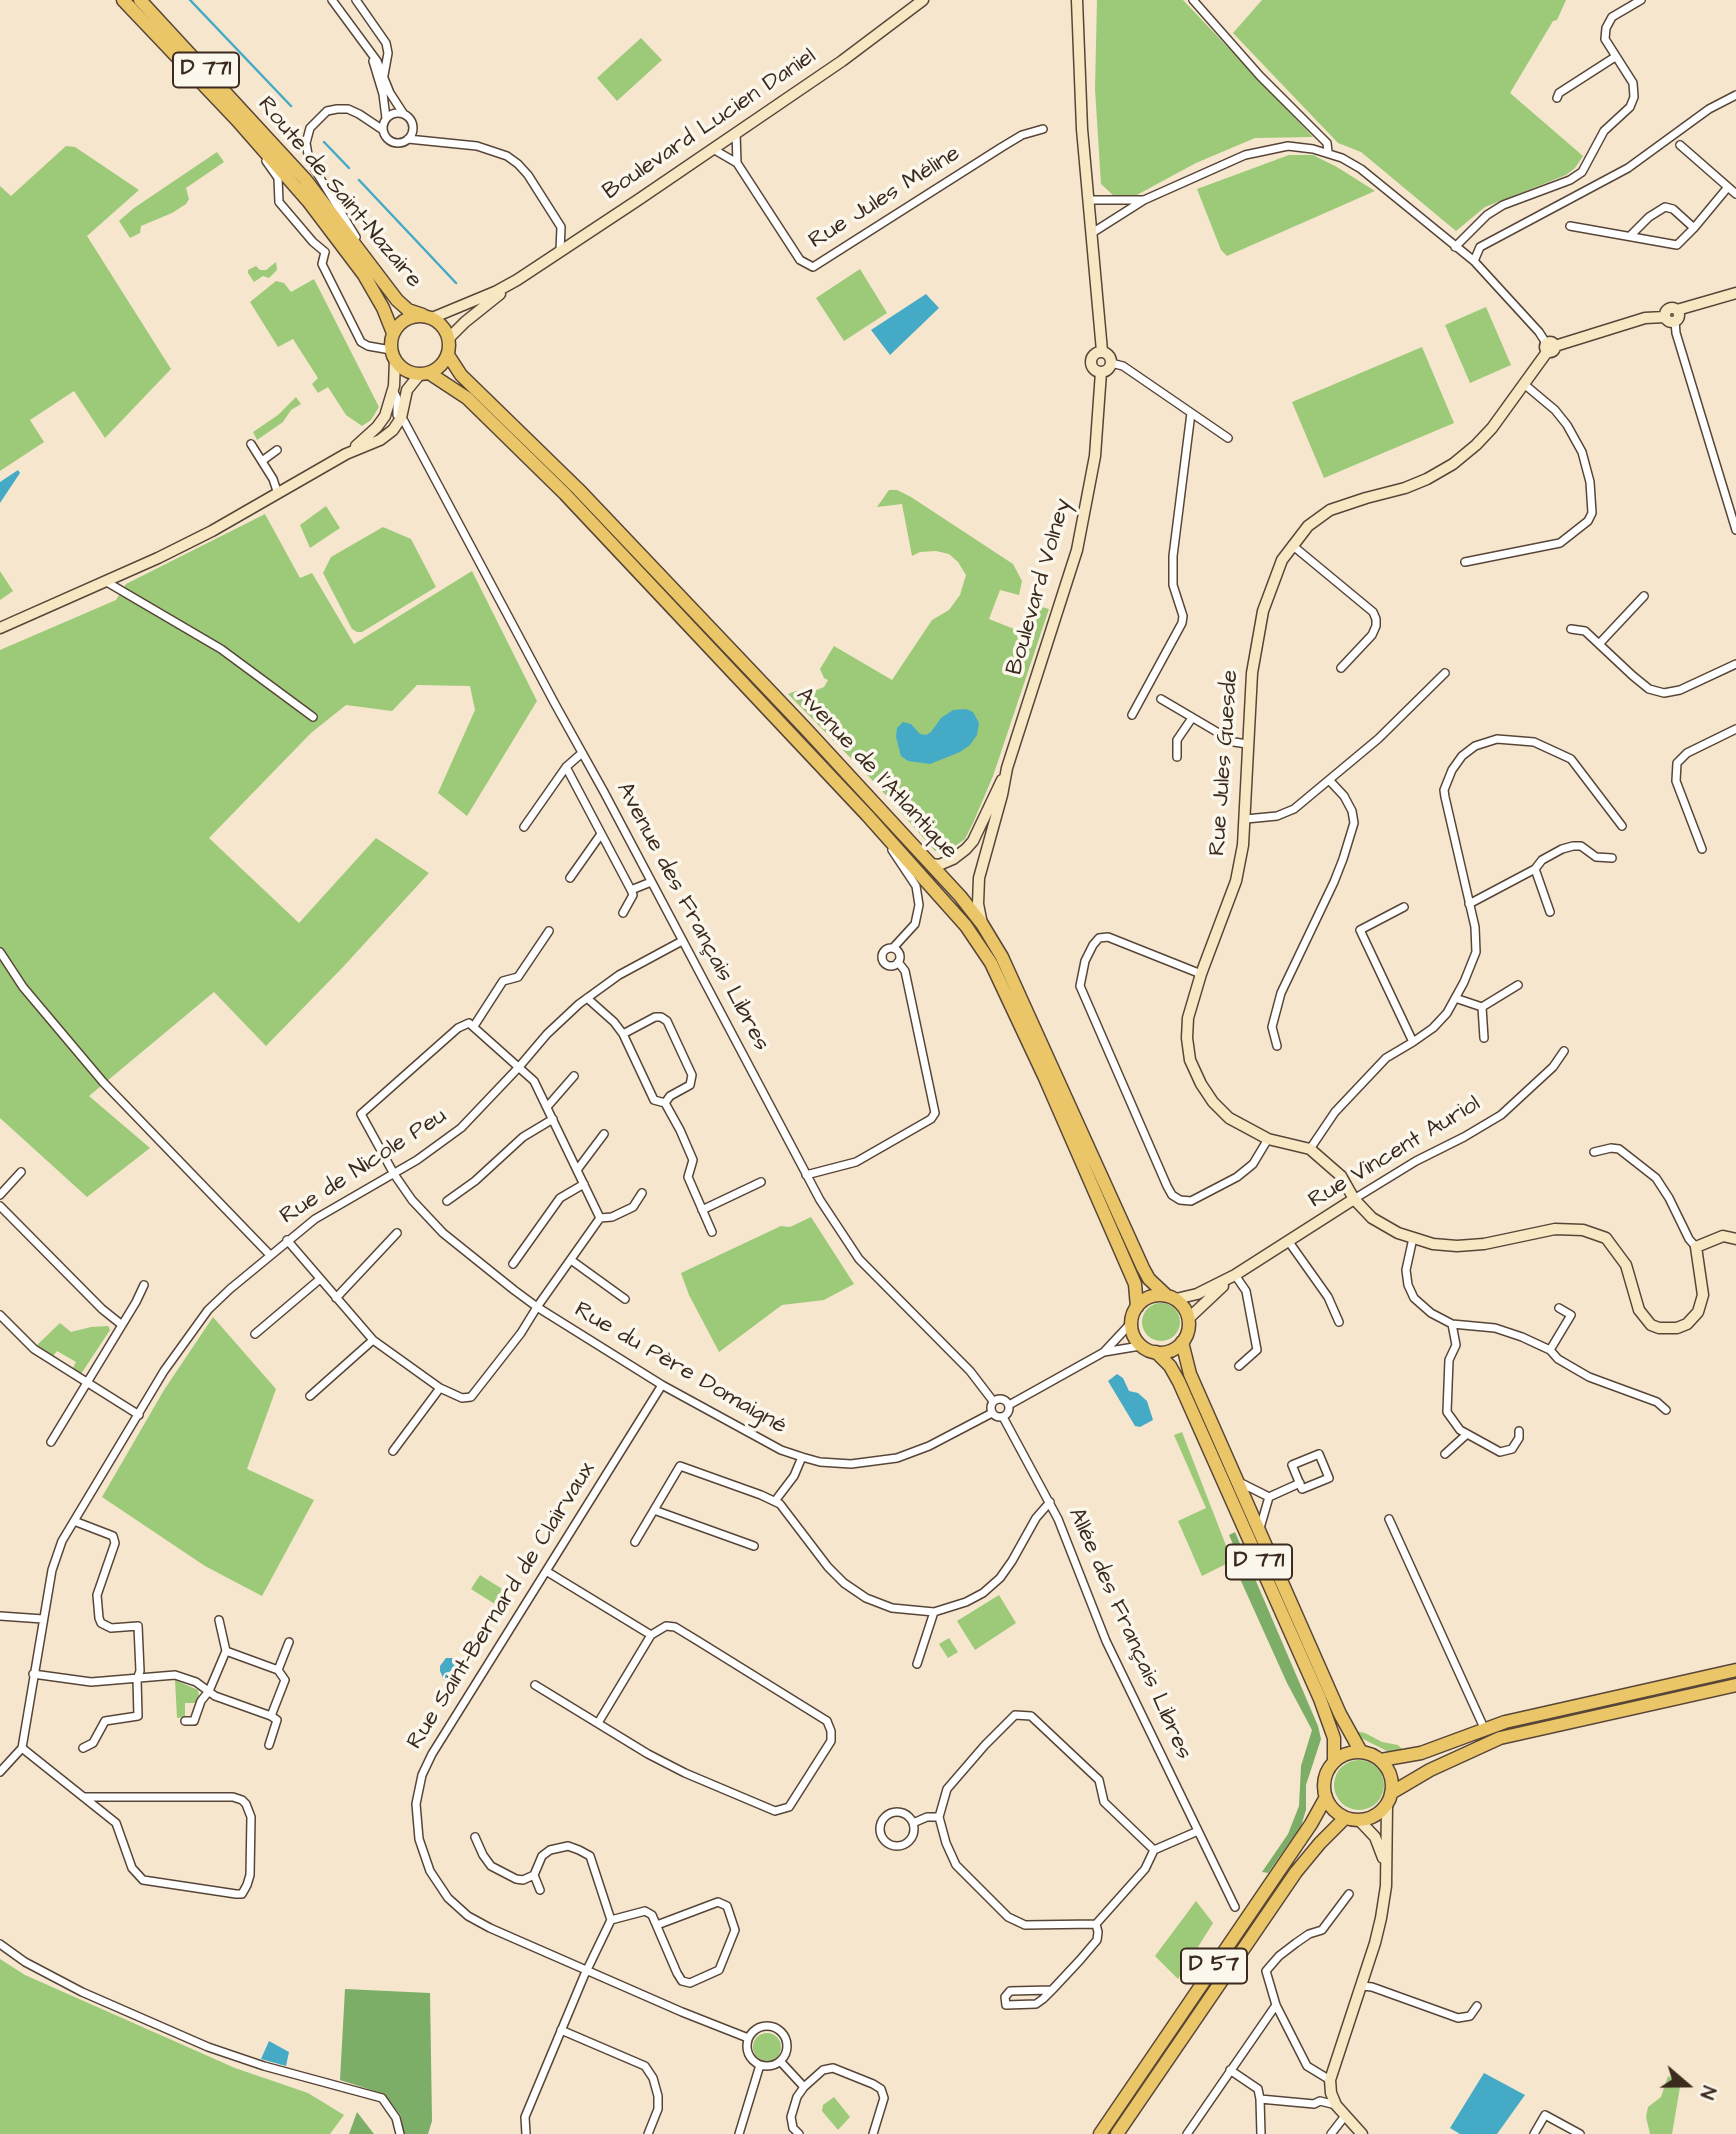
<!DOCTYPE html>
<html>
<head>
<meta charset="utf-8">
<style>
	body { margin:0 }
	#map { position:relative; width:1736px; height:2134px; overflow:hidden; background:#f6e6ce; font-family:"Architects Daughter",sans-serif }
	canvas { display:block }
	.north { position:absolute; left:1652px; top:2050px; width:70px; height:70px; -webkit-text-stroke:5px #fbf7ec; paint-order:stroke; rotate:110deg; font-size:19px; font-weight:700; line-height:28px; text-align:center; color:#3b2a1e }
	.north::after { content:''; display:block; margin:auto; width:24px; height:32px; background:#3b2a1e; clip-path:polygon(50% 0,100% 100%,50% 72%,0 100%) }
</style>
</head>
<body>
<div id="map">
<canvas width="1736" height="2134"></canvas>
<div class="north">N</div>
</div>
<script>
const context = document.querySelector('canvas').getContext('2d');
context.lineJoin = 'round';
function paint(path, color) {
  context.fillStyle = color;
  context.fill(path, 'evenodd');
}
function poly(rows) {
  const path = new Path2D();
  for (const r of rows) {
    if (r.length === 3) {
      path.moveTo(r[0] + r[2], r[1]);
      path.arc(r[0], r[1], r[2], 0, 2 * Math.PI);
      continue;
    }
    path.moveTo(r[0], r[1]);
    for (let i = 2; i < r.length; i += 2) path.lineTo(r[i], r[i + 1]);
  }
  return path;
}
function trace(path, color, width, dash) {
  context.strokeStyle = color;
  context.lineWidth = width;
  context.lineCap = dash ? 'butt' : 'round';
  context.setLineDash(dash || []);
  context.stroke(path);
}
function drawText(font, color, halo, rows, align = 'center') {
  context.font = font + ' "Architects Daughter",sans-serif';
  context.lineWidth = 7;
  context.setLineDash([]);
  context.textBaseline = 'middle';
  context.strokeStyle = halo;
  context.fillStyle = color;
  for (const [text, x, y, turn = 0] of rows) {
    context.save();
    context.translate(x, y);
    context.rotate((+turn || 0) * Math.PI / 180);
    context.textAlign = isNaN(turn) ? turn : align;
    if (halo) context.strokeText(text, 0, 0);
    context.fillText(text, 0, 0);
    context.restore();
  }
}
paint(poly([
	[1097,0,1183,0,1313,137,1255,138,1196,163,1133,197,1114,196,1101,184,1095,89],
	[1262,0,1566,0,1557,20,1553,21,1510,93,1583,156,1575,168,1566,175,1485,207,1456,231,1361,152,1338,143,1233,33],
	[641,38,662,60,617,101,597,78],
	[66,146,75,147,139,190,87,236,171,369,105,438,74,391,30,420,44,442,0,471,0,186,11,196],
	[217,152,224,162,186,188,189,199,186,204,172,213,141,226,140,233,130,238,119,221,134,208],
	[1289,155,1313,155,1337,167,1375,191,1227,256,1221,250,1197,189],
	[276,262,277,270,269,278,263,276,254,282,248,273,248,270,256,266,260,270,266,270],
	[860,269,887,313,844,341,816,298],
	[314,279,379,407,371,420,362,426,346,415,328,387,318,393,312,384,318,378,293,339,278,347,250,302,276,281,284,283,291,292],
	[1486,307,1511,365,1470,383,1445,325],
	[1422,347,1454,423,1324,478,1292,402],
	[296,397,301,404,291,410,283,422,257,440,253,432,278,415],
	[889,490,897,490,911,497,1013,564,1022,581,1019,595,1000,590,989,619,1024,633,1035,605,1049,609,993,776,973,823,965,839,948,851,935,851,875,783,788,694,796,691,814,691,824,687,828,680,824,678,820,669,834,646,892,680,932,620,949,610,960,595,966,575,958,562,949,554,936,551,920,552,912,556,902,504,877,507],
	[326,506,340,528,310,548,300,525],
	[265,514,300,578,312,573,354,644,472,571,537,701,467,816,438,793,475,710,470,686,417,685,392,711,346,705,311,733,209,838,299,923,376,838,429,873,343,967,266,1046,214,992,89,1096,150,1148,87,1197,0,1118,0,650,116,600,126,584],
	[383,527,411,539,436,587,362,632,357,632,352,629,323,573,331,557],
	[0,571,13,591,0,600],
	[811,1217,854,1284,824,1300,782,1305,719,1352,689,1295,681,1273,781,1226,790,1227],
	[1161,1322,19],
	[213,1317,276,1389,247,1469,314,1500,262,1596,205,1566,102,1497,164,1390],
	[60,1323,71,1332,91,1327,108,1326,110,1330,81,1374,73,1368,76,1362,57,1351,53,1356,37,1345],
	[1182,1432,1232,1561,1202,1576,1178,1521,1206,1508,1174,1435],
	[480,1575,507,1592,498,1606,471,1589],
	[999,1595,1016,1623,975,1650,957,1621],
	[949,1638,958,1652,948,1658,939,1644],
	[175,1680,198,1690,199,1696,196,1703,185,1703,185,1717,177,1718],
	[1355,1731,1365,1733,1382,1742,1398,1745,1404,1751,1387,1751,1363,1739],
	[1359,1785,25],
	[1196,1901,1213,1923,1178,1979,1155,1956],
	[0,1959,25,1975,235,2068,308,2093,344,2115,330,2134,0,2134],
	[767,2047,14],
	[1668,2076,1676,2079,1680,2087,1672,2134,1650,2134,1646,2117,1648,2107,1661,2097],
	[834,2097,850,2117,838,2130,822,2111,823,2105]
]), '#9cca78');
paint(poly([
	[1235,1532,1318,1726,1321,1739,1306,1785,1306,1810,1301,1826,1268,1873,1262,1872,1288,1834,1299,1806,1301,1766,1312,1730,1287,1683,1232,1561,1239,1558,1229,1535],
	[345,1989,430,1993,432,2121,428,2134,403,2134,401,2116,384,2094,340,2080],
	[357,2112,374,2134,349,2134]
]), '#7dae68');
paint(poly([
	[926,294,939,308,890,355,871,330],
	[18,470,20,473,0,503,0,482],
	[966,709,973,712,979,723,977,735,970,745,960,752,930,764,908,761,901,756,896,737,897,728,903,722,911,724,920,734,926,735,931,732,941,718,953,710],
	[1117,1374,1123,1378,1129,1391,1138,1393,1147,1401,1153,1420,1140,1427,1135,1426,1108,1381],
	[446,1658,452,1658,456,1662,456,1678,451,1683,444,1680,440,1671,440,1666],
	[269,2041,289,2052,286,2066,261,2059],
	[1484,2073,1525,2095,1497,2134,1460,2134,1450,2128]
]), '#45aac5');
trace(poly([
	[190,0,291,106],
	[324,142,349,168],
	[359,180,456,283]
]), '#45aac5', 2.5);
const street = poly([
	[332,0,377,61,390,93,403,113],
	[356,0,386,43,388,53,384,75],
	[1193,0,1260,76,1327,143,1328,152],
	[373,61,383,94,386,118],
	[1557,98,1559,93,1615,57],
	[398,128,15],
	[736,133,737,163],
	[408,139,477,146,507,156,518,164,528,175,561,227,560,251],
	[1680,145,1736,194],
	[713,149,737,163,800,260,813,267,1002,147,1022,135,1043,129],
	[266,161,278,178,279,202,313,242,325,252],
	[1089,200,1143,200],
	[1570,226,1677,245,1694,228,1728,187],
	[1092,233,1144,200,1245,155,1288,146,1313,149,1342,158,1361,169,1474,261,1539,332,1546,343],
	[1630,236,1649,217,1665,207,1673,209,1694,228],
	[356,237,309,160,306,143,310,128,327,111,337,109,348,109,359,114,383,130],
	[1455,247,1487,215,1503,205,1570,180,1582,172,1604,131,1630,107,1634,97,1633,83,1605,39,1606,28,1612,17,1641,0],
	[325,252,322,264,361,342,368,346,391,350],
	[1474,261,1480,247,1628,168,1709,109,1736,95],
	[1675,321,1676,333,1736,530],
	[1111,363,1123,366,1228,438],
	[393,390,397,398,397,415,404,421,555,704,604,792,820,1200,859,1259,970,1371,993,1401],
	[251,444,273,479,278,494],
	[262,461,277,450],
	[1292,545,1373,612,1376,619,1376,626,1372,635,1341,668],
	[1465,562,1560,543,1588,521,1592,513,1590,482,1582,452,1567,425,1555,410,1524,384],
	[105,581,221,649,313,717],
	[1571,629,1585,631,1633,676,1649,689,1664,693,1680,690,1736,664],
	[1599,644,1644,596],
	[1161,699,1234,742,1247,744],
	[1132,715,1182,623,1183,616,1173,585,1173,556,1191,413],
	[1177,757,1177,740,1192,718],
	[566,767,631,890,633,895,623,913],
	[1246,819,1277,816,1294,809,1378,739,1445,673],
	[524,827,566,767,582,753],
	[1702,849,1676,781,1677,763,1687,753,1736,729],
	[892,850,916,886,919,905,915,924,893,948],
	[1535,869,1550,912],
	[570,878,601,834],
	[631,890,651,882],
	[1469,904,1535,869,1542,860,1562,849,1573,846,1581,846,1596,857,1612,858],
	[1404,907,1360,930,1413,1042],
	[891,957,9],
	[0,952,23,987,103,1082,270,1255],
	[1201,974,1108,937,1099,938,1093,945,1085,961,1080,986,1167,1186,1172,1195,1180,1200,1191,1201,1237,1177,1253,1164,1268,1139],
	[587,998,614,1022,623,1034,654,1100,665,1103,680,1130,693,1160,688,1177,712,1232],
	[1455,998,1482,1007,1518,985],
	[1482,1007,1484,1038],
	[474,1026,503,981,518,977,549,931],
	[623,1034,655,1017,661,1017,667,1021,692,1075,690,1085,670,1096,665,1103],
	[1277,1046,1272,1027,1281,993,1334,882,1343,859,1354,823,1352,811,1344,796,1330,781],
	[547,1107,574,1076],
	[1310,1149,1335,1112,1386,1058,1413,1042,1433,1028,1447,1013,1464,982,1476,952,1475,927,1445,797,1444,790,1452,770,1462,756,1475,746,1497,739,1534,742,1571,759,1622,826],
	[1594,1152,1611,1148,1619,1149,1656,1178,1669,1198,1689,1239,1696,1247],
	[577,1170,604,1134],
	[806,1175,856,1162,931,1119,935,1113,905,971,898,962],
	[0,1195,21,1172],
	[1354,1199,1416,1161,1464,1137,1501,1115,1553,1067,1564,1051],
	[447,1201,475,1181,523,1137,553,1119],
	[0,1206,102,1309,122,1325],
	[702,1210,761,1182],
	[600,1218,612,1217,633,1207,642,1193],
	[1413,1238,1406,1270,1408,1285,1414,1298,1431,1313,1452,1324,1495,1328,1522,1337,1550,1350,1558,1359,1589,1377,1657,1402,1666,1410],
	[287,1240,373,1340,440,1388,462,1398,471,1397,521,1333,537,1307,600,1218,534,1081,469,1023,458,1028,361,1114,394,1174,412,1200,443,1233,514,1290,537,1307,662,1385,781,1450,802,1457,820,1462,851,1464,897,1458,929,1446,992,1413],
	[1289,1242,1328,1297,1339,1322],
	[571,1260,625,1299],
	[513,1264,560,1198,584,1184],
	[1235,1275,1246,1291,1257,1350,1239,1366],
	[336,1298,397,1233],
	[0,1315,34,1349,139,1415],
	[1452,1324,1456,1345,1449,1360,1447,1412,1460,1430,1500,1452,1512,1449,1519,1438,1519,1431],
	[255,1334,320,1279],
	[1550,1350,1571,1315,1559,1308],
	[1104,1352,1140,1346],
	[662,1385,432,1754,422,1775,416,1804,419,1839,430,1871,448,1898,468,1916,490,1928,682,2012,748,2038],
	[310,1396,373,1340],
	[1000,1408,9],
	[1009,1405,1104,1352,1132,1322],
	[1003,1417,1058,1519,1106,1641,1235,1907],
	[51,1442,136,1302,144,1285],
	[393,1451,440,1388],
	[1319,1454,1329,1478,1302,1489,1292,1465,1319,1454],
	[1445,1454,1467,1434],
	[1239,1482,1269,1497],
	[775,1501,794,1476,802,1457],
	[654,1510,754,1546],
	[1389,1519,1485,1730],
	[74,1521,113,1536,115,1543,97,1595,99,1618,101,1623,111,1628,138,1626,140,1671,137,1679,138,1716,105,1721,93,1743,83,1748],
	[1260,1528,1269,1497,1300,1483],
	[635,1542,680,1466,761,1495,780,1504,828,1567,844,1583,866,1598,892,1608,934,1612,966,1602,983,1593,1000,1578,1012,1561,1036,1518,1050,1502],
	[0,1616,43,1619],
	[219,1620,226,1651],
	[917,1664,934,1612],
	[33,1674,91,1682,175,1675,196,1682,215,1696,271,1716,285,1680,278,1670,289,1642],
	[535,1685,648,1754,685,1773,775,1811,789,1807,831,1741,831,1731,827,1721,698,1641,675,1627,666,1626,651,1635,546,1571],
	[185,1721,194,1721,201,1701,209,1691,226,1651,278,1670],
	[598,1723,651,1635],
	[269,1745,277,1720,271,1716],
	[22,1748,116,1823,132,1868,143,1880,236,1894,242,1894,247,1885,250,1875,251,1817,246,1804,242,1800,233,1797,85,1797],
	[0,1772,22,1748,52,1570,62,1541,164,1371,208,1310,230,1289,315,1219,417,1160,461,1128,519,1067,547,1034,579,1004,619,975,682,941],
	[897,1829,17],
	[913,1823,927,1817,939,1817],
	[475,1837,483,1855,491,1866,516,1879,523,1880,534,1875,540,1890],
	[1154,1850,1104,1802,1099,1780,1031,1716,1015,1715,985,1745,947,1789,939,1817,946,1843,956,1865,1008,1917,1025,1925,1096,1924,1145,1869,1154,1850,1198,1831],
	[611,1920,645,1911,652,1915,677,1973,682,1981,690,1983,719,1970,735,1930,727,1906,718,1902,657,1925],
	[0,1944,25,1962,82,1992,208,2047,264,2066,382,2098,396,2118,400,2134],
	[1362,1986,1372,1987,1458,2018,1470,2016,1477,2006],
	[1052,1990,1010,1991,1005,1997,1006,2005,1036,2004,1043,1999,1052,1990,1080,1960,1097,1940,1098,1932,1096,1924],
	[767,2046,20],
	[561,2030,645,2066,653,2078,658,2096,658,2109,648,2134],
	[780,2061,804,2087],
	[1230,2070,1258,2089,1260,2099,1261,2134],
	[1330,2080,1307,2066,1276,2005,1266,1971,1279,1956,1296,1943,1309,1934,1322,1930,1349,1894],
	[1260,2099,1314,2104,1320,2101,1336,2105],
	[526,2134,525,2117,584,1976,611,1920,590,1856,579,1850,568,1846,550,1850,542,1856,534,1875],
	[739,2134,760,2065],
	[799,2134,793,2128,791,2117,797,2097,804,2087,823,2070,833,2068,873,2084,881,2089,884,2098,873,2134],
	[1187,2134,1276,2005],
	[1331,2134,1345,2116],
	[1534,2134,1545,2115,1580,2134]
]);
const secondary = poly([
	[1077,0,1082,129,1102,351],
	[1672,315,7],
	[1677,310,1736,293],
	[432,318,497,291,517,280,638,200,842,61,923,0],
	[449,338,465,322,500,294],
	[1550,347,5],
	[1555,346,1645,318,1665,317],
	[1101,362,10],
	[1547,352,1492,428,1476,445,1453,464,1427,479,1405,488,1366,498,1330,510,1308,526,1282,560,1263,611,1252,673,1243,845,1236,881,1201,974,1188,1018,1187,1038,1190,1060,1201,1084,1213,1102,1229,1118,1268,1139,1310,1149,1341,1176,1354,1199,1372,1218,1398,1233,1433,1244,1457,1246,1484,1244,1555,1229,1583,1230,1606,1238,1626,1265,1639,1310,1651,1325,1659,1328,1677,1328,1687,1324,1698,1312,1703,1295,1696,1247,1723,1236,1736,1239],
	[356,446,377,427,385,416,394,386,395,360],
	[0,628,158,558,212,531,346,454,380,440,393,430,401,418,407,390,420,374],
	[931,864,939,865,953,859,966,849,973,841,1002,780],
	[982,924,978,904,979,878,1002,795,1007,768,1077,550,1095,456,1101,372],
	[1176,1299,1197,1294,1235,1275,1354,1199],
	[1189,1318,1223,1286],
	[1359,1820,1375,1837,1383,1858],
	[1362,2134,1336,2105,1331,2093,1330,2080,1375,1943,1381,1918,1386,1886,1387,1804]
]);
const primary = poly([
	[123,0,237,120,308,201,364,275,383,308,393,333],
	[140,0,305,179,397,300,408,310,423,315],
	[420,345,29],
	[448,355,461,375,578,489,805,728,960,896,982,924,1002,957,1143,1268,1149,1279,1166,1295],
	[429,373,467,398,565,494,867,815,966,926,991,963,1045,1078,1135,1284,1137,1307],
	[1160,1324,29],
	[1182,1342,1190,1374,1340,1714,1361,1752],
	[1156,1352,1170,1366,1179,1382,1320,1699,1334,1738,1334,1762],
	[1358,1786,34],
	[1381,1760,1421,1753,1505,1722,1736,1670],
	[1391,1793,1430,1770,1500,1738,1736,1685],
	[1100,2134,1311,1824,1326,1797],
	[1117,2134,1296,1872,1320,1843,1345,1818]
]);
trace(street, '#574638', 10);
trace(secondary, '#574638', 13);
trace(primary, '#574638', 15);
trace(street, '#fff', 7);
trace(secondary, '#f7e8c3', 10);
trace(primary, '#ebc669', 12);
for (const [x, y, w] of [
	[206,70,66],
	[1259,1562,66],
	[1214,1966,66]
]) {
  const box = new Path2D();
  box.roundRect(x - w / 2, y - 17.5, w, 35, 5);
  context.fillStyle = '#fbf7ec';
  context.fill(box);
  trace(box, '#3b2a1e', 2);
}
drawText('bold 21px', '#3b2a1e', null, [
	["D 771",206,70],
	["D 771",1259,1562],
	["D 57",1214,1966]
]);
drawText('23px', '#3b2a1e', '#fbf7ec', [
	["Boulevard Lucien Daniel",710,125,-34],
	["Route de Saint-Nazaire",339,193,50],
	["Rue Jules Méline",885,198,-32],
	["Boulevard Volney",1040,587,-74],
	["Rue Jules Guesde",1225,763,-86],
	["Avenue de l'Atlantique",876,774,47],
	["Avenue des Français Libres",692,917,62],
	["Rue Vincent Auriol",1395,1153,-31],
	["Rue de Nicole Peu",364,1167,-33],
	["Rue du Père Domaigné",680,1369,30],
	["Rue Saint-Bernard de Clairvaux",502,1606,-58],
	["Allée des Français Libres",1129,1634,66]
]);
</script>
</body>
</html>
